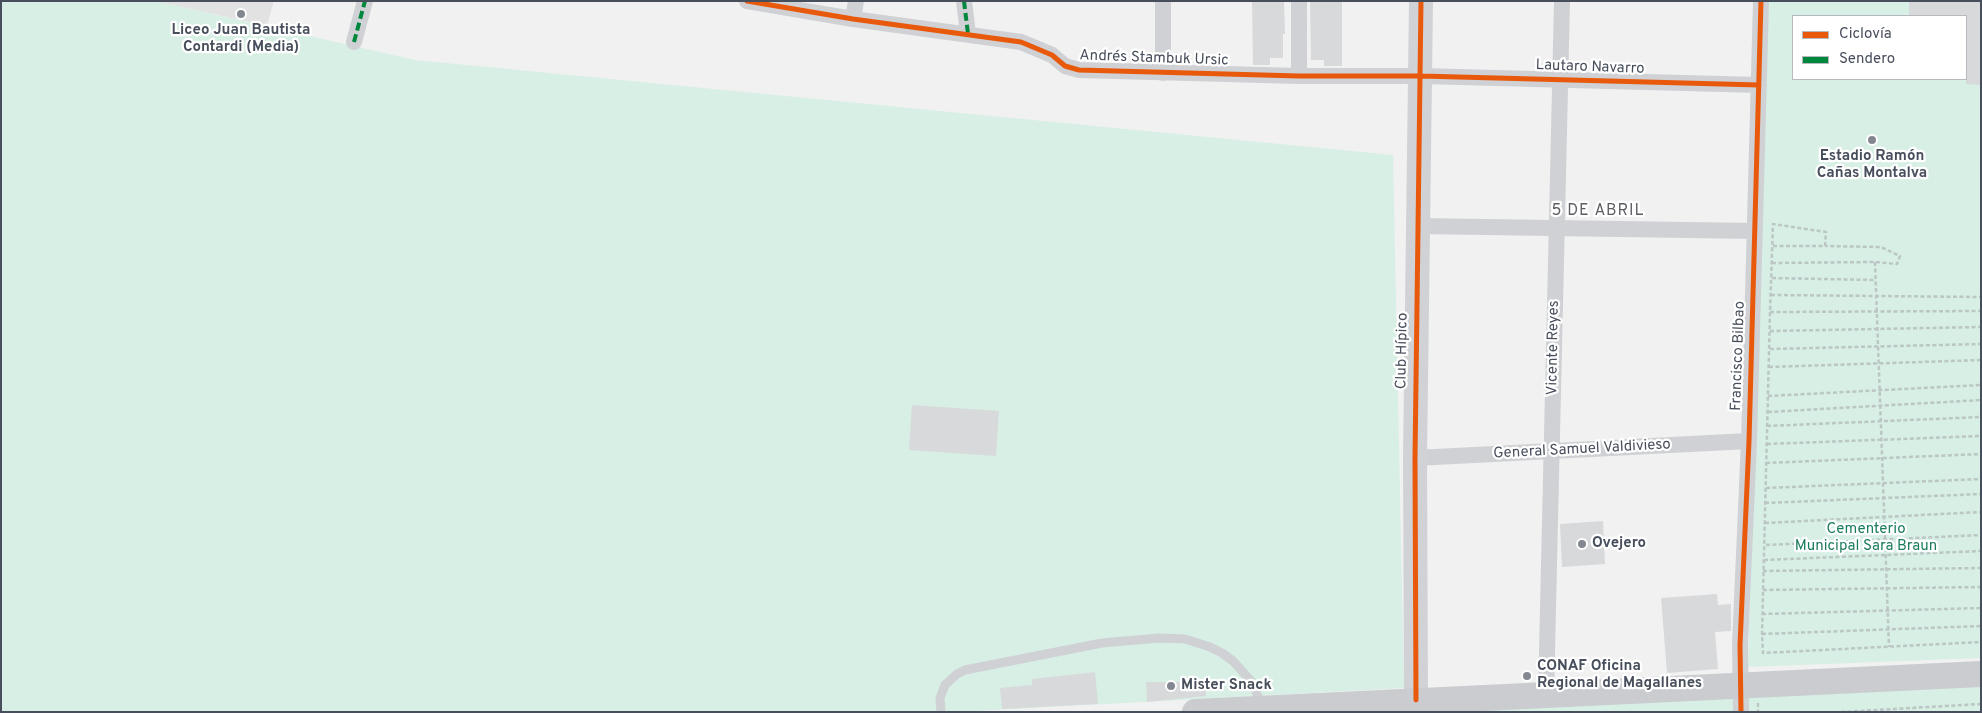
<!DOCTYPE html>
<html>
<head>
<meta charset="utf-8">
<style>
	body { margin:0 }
	#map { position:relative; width:1982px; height:713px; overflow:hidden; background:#f1f1f1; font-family:Overpass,sans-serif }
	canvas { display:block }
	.frame { position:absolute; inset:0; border:2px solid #484f5c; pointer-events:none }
	.legend { position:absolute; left:1792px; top:15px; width:175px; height:65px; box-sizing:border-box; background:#fff; border:1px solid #b6b9be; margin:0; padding:6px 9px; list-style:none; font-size:15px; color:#484f5c }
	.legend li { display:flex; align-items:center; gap:10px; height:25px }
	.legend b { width:25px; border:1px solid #b6b9be }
</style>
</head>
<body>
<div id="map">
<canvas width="1982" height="713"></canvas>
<div class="frame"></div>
<ul class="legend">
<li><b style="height:6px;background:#e8590c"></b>Ciclovía</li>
<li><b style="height:6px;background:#00873e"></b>Sendero</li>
</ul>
</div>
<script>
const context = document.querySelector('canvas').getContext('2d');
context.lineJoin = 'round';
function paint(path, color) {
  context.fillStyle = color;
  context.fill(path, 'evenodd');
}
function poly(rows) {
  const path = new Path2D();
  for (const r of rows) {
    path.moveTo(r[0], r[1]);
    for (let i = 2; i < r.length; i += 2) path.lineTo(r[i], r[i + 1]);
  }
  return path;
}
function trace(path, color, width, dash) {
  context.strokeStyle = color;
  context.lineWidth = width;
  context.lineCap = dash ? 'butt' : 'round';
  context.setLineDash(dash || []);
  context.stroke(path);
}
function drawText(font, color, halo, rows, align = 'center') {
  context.font = font + ' Overpass,sans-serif';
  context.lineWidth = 4.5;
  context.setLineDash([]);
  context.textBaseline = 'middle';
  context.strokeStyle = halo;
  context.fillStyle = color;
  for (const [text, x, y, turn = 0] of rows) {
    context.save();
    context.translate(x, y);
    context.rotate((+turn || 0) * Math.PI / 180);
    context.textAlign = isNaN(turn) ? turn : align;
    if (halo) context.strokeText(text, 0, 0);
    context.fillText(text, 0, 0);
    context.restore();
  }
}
paint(poly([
	[155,1,274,1,267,26]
]), '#e3e2e2');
paint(poly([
	[1,1,155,1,415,60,1393,155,1404,688,955,712,1,712],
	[1767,1,1981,1,1981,658,1748,667],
	[1793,16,1966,16,1966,79,1793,79],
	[1981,683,1981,712,1401,712]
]), '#d7efe4');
paint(poly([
	[1252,1,1284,1,1285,34,1283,34,1283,58,1270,58,1270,65,1253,65],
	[1310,1,1342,1,1342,66,1324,66,1324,60,1311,60],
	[1909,1,1981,1,1981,85,1966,84,1966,16,1909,16],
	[912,405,999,411,996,456,909,450],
	[1603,521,1605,564,1562,567,1560,524],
	[1717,594,1718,605,1731,604,1731,631,1715,632,1718,669,1667,673,1661,598],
	[1095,672,1098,704,1002,709,1000,688,1032,685,1032,679],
	[1146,682,1185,682,1185,686,1205,685,1206,696,1147,702]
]), '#d8d9db');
trace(poly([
	[1773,246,1825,246,1826,232,1773,224,1770,312,1762,634,1763,653,1981,642],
	[1875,262,1889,647],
	[1772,263,1875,262,1897,264,1900,256,1881,247,1825,246],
	[1772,278,1875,280],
	[1771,295,1981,297],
	[1770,312,1981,311],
	[1770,331,1981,327],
	[1770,349,1981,344],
	[1769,367,1981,360],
	[1768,396,1981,385],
	[1768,412,1981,400],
	[1767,426,1981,417],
	[1767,444,1981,436],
	[1766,463,1981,454],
	[1766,488,1981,479],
	[1765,503,1981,494],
	[1765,523,1981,512],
	[1766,545,1981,535],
	[1764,560,1981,551],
	[1763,571,1981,568],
	[1763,590,1981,587],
	[1762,614,1981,608],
	[1762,634,1981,626],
	[1758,703,1758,712],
	[1841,712,1981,704]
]), '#bbc6c5', 2.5, [4, 2.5]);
trace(poly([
	[941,712,940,698,945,685,957,674,965,670,1102,643,1159,638,1185,639,1210,647,1222,653,1233,661,1251,681,1262,705]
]), '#cfd1d4', 9);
trace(poly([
	[747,1,853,19,1021,42,1052,55,1065,66,1079,70,1299,76,1421,76,1759,85],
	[964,1,968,34],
	[1299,1,1299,76],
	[853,19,856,1],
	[354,42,365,1],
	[1163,73,1163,1],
	[1417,226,1755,231],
	[1415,458,1749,441],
	[1546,695,1562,1],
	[1741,712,1740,645,1749,441,1761,1]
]), '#cfd1d4', 16);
trace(poly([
	[1416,700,1415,458,1421,1]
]), '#d0d2d5', 24);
trace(poly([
	[1195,712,1981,674]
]), '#caccd0', 26);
trace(poly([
	[964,1,968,34],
	[354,42,365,1]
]), '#00873e', 4, [8, 4]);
trace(poly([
	[747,1,853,19,1021,42,1052,55,1065,66,1079,70,1299,76,1421,76,1759,85],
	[1416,700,1415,458,1421,1],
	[1741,712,1740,645,1749,441,1761,1]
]), '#e8590c', 5);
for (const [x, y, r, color] of [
	[241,14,5,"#838890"],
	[1872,140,5,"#838890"],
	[1582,544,5,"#838890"],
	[1527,676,5,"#838890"],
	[1171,686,5,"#838890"]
]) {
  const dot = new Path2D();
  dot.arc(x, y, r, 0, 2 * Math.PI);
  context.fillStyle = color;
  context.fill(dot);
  trace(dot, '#fff', 2);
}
drawText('bold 15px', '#484f5c', '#fff', [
	["Liceo Juan Bautista",241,31,"center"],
	["Contardi (Media)",241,48,"center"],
	["Estadio Ramón",1872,157,"center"],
	["Cañas Montalva",1872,174,"center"],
	["Ovejero",1592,544],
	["CONAF Oficina",1537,667],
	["Regional de Magallanes",1537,684],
	["Mister Snack",1181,686]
], 'left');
drawText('15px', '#484f5c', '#fff', [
	["Andrés Stambuk Ursic",1154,59,2],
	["Lautaro Navarro",1590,68,2],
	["Vicente Reyes",1554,348,-89],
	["Club Hípico",1403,351,-89],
	["Francisco Bilbao",1739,356,-88],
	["General Samuel Valdivieso",1582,450,-3]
]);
drawText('15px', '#1b7c5e', '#fff', [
	["Cementerio",1866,530],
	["Municipal Sara Braun",1866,547]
]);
context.letterSpacing = '1px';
drawText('16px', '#5d5f64', '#fff', [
	["5 DE ABRIL",1598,212]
]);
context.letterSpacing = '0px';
</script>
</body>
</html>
